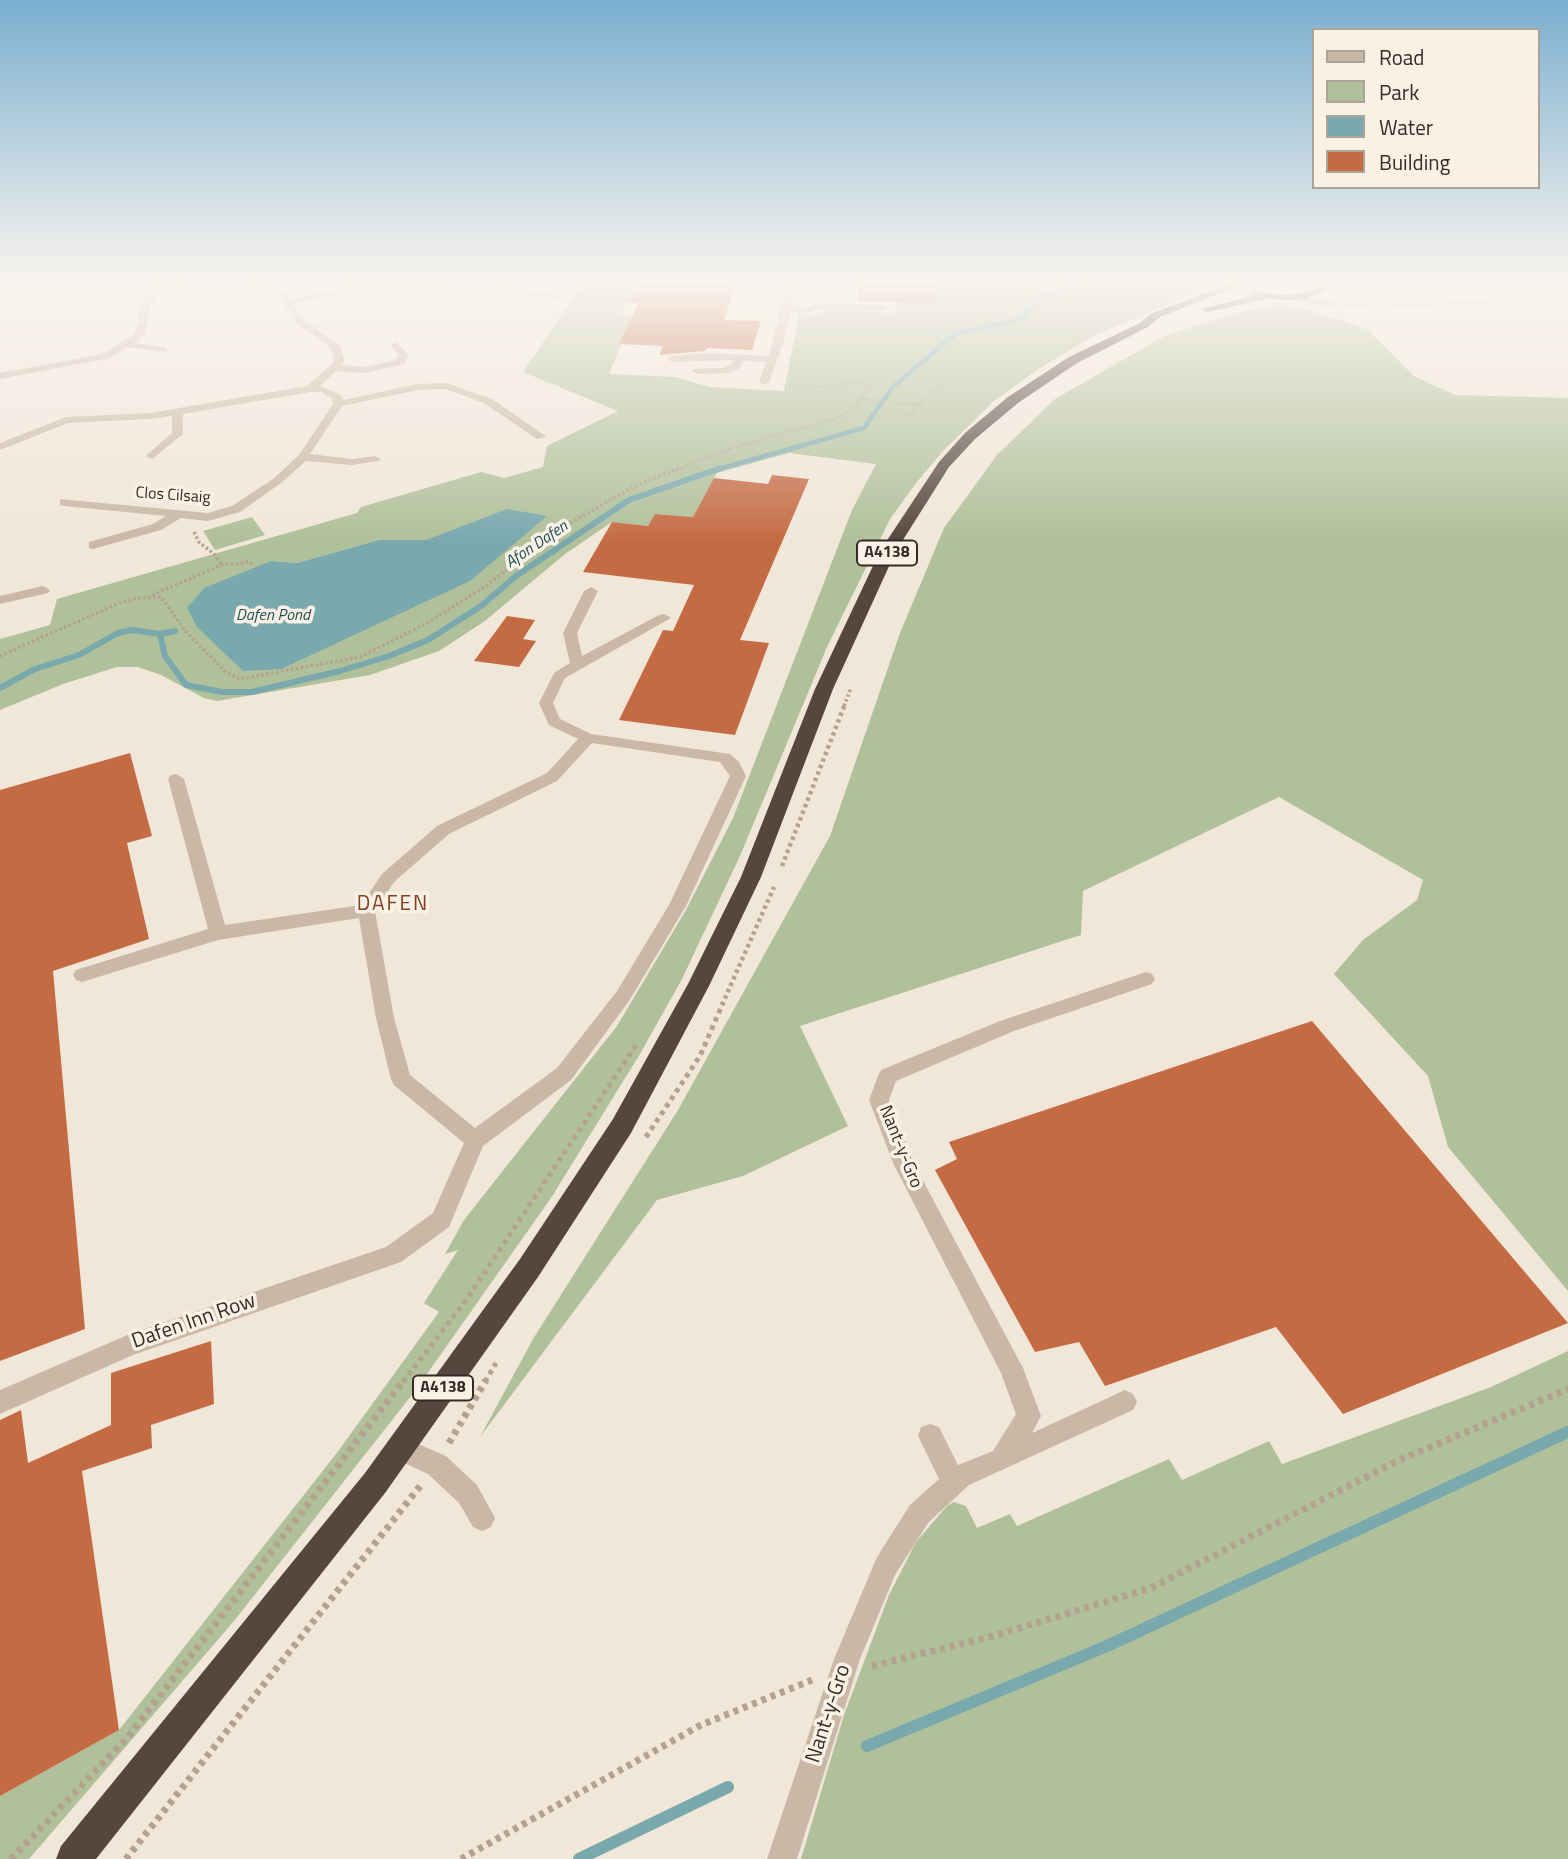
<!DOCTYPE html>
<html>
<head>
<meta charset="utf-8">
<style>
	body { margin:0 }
	#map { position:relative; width:1568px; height:1859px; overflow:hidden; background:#f1e7d9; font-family:"Titillium Web",sans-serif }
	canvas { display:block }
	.legend { position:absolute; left:1312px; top:28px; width:228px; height:161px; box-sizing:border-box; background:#f9f1e5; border:2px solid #aba299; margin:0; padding:9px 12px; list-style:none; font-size:21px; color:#352c26 }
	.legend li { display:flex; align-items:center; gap:14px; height:35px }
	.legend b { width:35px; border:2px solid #aba299 }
</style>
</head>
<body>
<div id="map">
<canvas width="1568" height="1859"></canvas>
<ul class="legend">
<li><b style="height:9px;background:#c9b8a5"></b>Road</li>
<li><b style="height:19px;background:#b0c09a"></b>Park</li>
<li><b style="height:19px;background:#79a8ad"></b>Water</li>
<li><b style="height:19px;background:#c46b44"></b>Building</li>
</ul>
</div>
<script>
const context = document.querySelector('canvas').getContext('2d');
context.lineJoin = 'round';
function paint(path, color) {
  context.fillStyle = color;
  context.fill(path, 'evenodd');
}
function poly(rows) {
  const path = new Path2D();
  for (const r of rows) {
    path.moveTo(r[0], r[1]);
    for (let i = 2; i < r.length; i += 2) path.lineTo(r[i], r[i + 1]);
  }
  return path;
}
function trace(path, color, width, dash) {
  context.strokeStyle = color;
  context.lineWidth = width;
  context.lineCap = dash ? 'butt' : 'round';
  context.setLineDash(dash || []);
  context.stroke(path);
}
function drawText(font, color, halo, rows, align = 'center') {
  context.font = font + ' "Titillium Web",sans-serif';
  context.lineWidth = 7;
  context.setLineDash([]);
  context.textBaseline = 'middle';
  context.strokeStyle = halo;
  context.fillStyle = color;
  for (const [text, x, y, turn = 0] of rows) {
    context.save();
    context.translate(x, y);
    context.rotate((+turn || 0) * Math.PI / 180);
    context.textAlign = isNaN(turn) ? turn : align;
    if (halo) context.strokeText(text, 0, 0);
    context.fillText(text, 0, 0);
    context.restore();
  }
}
paint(poly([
	[583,283,636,283,621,314,633,316,609,374,676,377,709,387,784,391,799,315,816,315,826,310,896,313,897,302,936,304,937,283,1217,283,1092,337,1040,368,994,401,943,451,916,483,890,519,827,647,740,856,682,979,640,1054,551,1198,415,1391,234,1621,29,1859,0,1859,0,1796,119,1730,336,1454,439,1312,424,1303,458,1250,445,1254,464,1220,617,1026,686,910,733,818,852,510,876,464,789,453,717,473,693,517,655,514,648,526,612,522,565,554,485,621,439,651,370,675,217,701,204,698,161,675,138,667,117,667,63,684,0,710,0,639,50,625,57,599,357,513,361,507,481,472,504,478,543,467,547,446,618,411,523,372],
	[507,509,197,627,270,561,297,563,379,540,426,540],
	[1280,306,1307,309,1367,329,1414,376,1455,395,1568,398,1568,1291,1448,1147,1428,1076,1334,974,1363,940,1417,900,1423,880,1279,797,1083,891,1081,935,800,1026,848,1126,743,1176,657,1200,480,1437,533,1339,678,1110,830,836,900,633,944,528,997,455,1055,399,1166,335,1242,311],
	[252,517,265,535,215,550,203,531],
	[1568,1351,1568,1859,801,1859,844,1715,889,1595,916,1542,947,1506,954,1502,966,1506,977,1528,1010,1514,1017,1526,1169,1459,1182,1480,1269,1441,1282,1464,1491,1387]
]), '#b0c09a');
paint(poly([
	[507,509,547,516,470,581,281,669,243,671,197,627,187,608,204,588,271,561,297,563,379,540,426,540]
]), '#79a8ad');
trace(poly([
	[715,470,864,428,893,387,955,334,1021,319,1039,298,1088,283]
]), '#79a8ad', 4.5);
trace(poly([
	[160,634,165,656,186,685,222,692,252,692,340,671,389,656,428,640,481,606,516,576,629,500,721,468],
	[0,688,35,669,79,655,118,633,132,630,160,634,175,631]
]), '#79a8ad', 6);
trace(poly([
	[867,1746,1107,1646,1568,1432],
	[579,1859,728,1787]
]), '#79a8ad', 12);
paint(poly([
	[636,283,736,283,724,320,761,321,752,350,707,348,705,351,659,355,663,346,619,344,639,303,627,302],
	[859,283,937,283,936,304,858,301],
	[772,475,809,479,740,640,769,643,735,735,619,720,663,630,673,631,694,585,583,572,612,522,648,526,655,514,693,517,714,478,768,484],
	[507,616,535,620,523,639,536,641,519,667,474,661],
	[130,753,152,836,127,843,149,939,53,971,85,1329,0,1361,0,790],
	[1312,1021,1568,1323,1343,1414,1276,1327,1105,1386,1079,1342,1035,1352,935,1170,957,1159,949,1142],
	[211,1341,214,1404,151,1425,152,1448,82,1471,119,1730,0,1796,0,1420,21,1410,28,1463,111,1425,111,1373]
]), '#c46b44');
trace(poly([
	[1347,305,1378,307,1542,299],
	[1075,337,1139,305],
	[860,399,917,405],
	[911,415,917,405,941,386],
	[676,470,732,448,838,418,857,406,869,385,857,382,827,387,782,385]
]), '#b4a290', 2.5, [2, 2]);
trace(poly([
	[194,532,199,542,214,554,222,565],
	[152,595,222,565,249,562,254,565],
	[0,656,117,604,137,598,161,597,187,633,226,672,239,679,360,657,425,624,483,588,555,532,633,487,680,468],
	[844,706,851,688]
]), '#b4a290', 3.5, [2.5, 2.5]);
trace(poly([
	[782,866,845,704],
	[722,1005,774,887]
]), '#b4a290', 4.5, [3.5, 3.5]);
trace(poly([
	[646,1137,700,1056,723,1003],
	[403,1382,467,1299,638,1042],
	[485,1382,496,1363]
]), '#b4a290', 5, [4.5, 4.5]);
trace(poly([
	[449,1443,486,1380],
	[872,1666,993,1636,1151,1588,1397,1461,1568,1389],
	[11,1859,128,1737,404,1380],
	[126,1859,421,1485],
	[461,1859,701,1725,812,1680]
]), '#b4a290', 7, [5, 5]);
paint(poly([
	[171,283,184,283,161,292,150,304,145,335,135,343,167,348,167,352,127,347,110,358,0,379,0,373,103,354,135,334,142,301,155,288,171,283],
	[252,283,263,283,286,294,290,299,363,284,451,283,424,290,363,290,293,304,304,320,340,345,344,360,341,365,365,367,396,360,399,355,391,345,396,342,409,355,404,364,365,373,336,371,320,386,341,395,343,400,418,384,446,383,492,399,547,437,537,439,484,403,445,389,418,390,342,406,310,454,352,459,375,456,381,459,379,461,352,465,306,461,281,483,240,512,208,521,181,518,161,530,93,549,89,548,89,542,153,524,166,516,64,506,60,505,60,499,208,513,232,506,273,479,299,455,333,404,332,398,321,392,310,392,183,414,183,434,152,459,146,456,148,454,172,433,172,416,150,419,68,423,0,450,0,443,66,417,150,413,307,386,330,366,334,360,331,348,298,324,280,298,252,283],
	[495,283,505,283,514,288,563,296,558,299,511,294,495,283],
	[787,283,796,283,791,306,807,307,821,303,881,305,886,308,881,311,821,309,807,313,790,312,783,344,769,382,764,385,759,382,766,362,743,361,740,368,728,373,697,374,692,371,693,369,723,368,732,364,733,360,672,362,667,359,672,356,710,353,769,356,787,283],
	[1290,295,1330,301,1335,304,1330,307,1287,300,1285,298,1290,295],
	[43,586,50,590,48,593,0,604,0,596,43,586],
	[591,587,598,591,577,633,582,656,659,615,664,614,671,618,565,678,553,703,560,719,591,734,730,754,739,762,746,776,686,906,629,1001,571,1080,483,1146,449,1227,401,1262,133,1355,0,1414,0,1390,130,1334,386,1247,433,1213,464,1143,394,1085,391,1079,376,1018,359,918,218,940,82,982,76,980,73,975,76,970,208,929,168,779,171,775,176,774,184,779,225,925,361,905,382,874,437,826,547,773,578,739,549,725,539,703,554,673,570,663,563,633,584,591,591,587],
	[592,743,720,762,730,776,669,905,617,991,557,1068,475,1128,410,1075,394,1018,375,911,394,882,449,834,557,781,592,743],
	[1146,972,1152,974,1155,979,1152,984,1014,1031,896,1081,889,1100,913,1162,1023,1368,1041,1416,1032,1433,1125,1390,1133,1394,1137,1402,1133,1410,969,1485,928,1523,895,1575,860,1659,797,1859,767,1859,834,1659,877,1557,910,1505,939,1479,918,1436,921,1427,930,1424,939,1427,958,1465,993,1451,1016,1414,1001,1373,894,1165,869,1100,878,1076,881,1070,1000,1021,1146,972],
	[400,1436,446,1456,477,1485,495,1518,491,1527,482,1531,473,1527,459,1503,428,1474,391,1457,388,1448,391,1439,400,1436]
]), '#c9b8a5');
paint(poly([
	[1232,283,1241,285,1160,317,1148,327,1077,363,1018,403,975,439,949,467,896,551,833,689,761,877,709,986,631,1133,538,1277,385,1493,96,1859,56,1859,61,1846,365,1473,520,1259,613,1119,688,984,741,877,815,689,880,551,939,462,965,433,1008,397,1069,357,1140,323,1152,313,1232,283],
	[1316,283,1326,283,1324,292,1303,300,1267,299,1207,312,1201,309,1252,296,1248,293,1254,290,1278,295,1301,294,1315,288,1316,283]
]), '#55473e');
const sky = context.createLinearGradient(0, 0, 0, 543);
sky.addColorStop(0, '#7bafd0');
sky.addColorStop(0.52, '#f9f4ee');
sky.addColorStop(1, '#f9f4ee00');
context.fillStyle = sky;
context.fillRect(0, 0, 1568, 543);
drawText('16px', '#352c26', '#f9f1e5', [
	["Clos Cilsaig",173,496,4]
]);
drawText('italic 16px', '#1d4e55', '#f9f1e5', [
	["Afon Dafen",537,545,-34],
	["Dafen Pond",273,616]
]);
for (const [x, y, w] of [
	[887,553,60],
	[443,1388,60]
]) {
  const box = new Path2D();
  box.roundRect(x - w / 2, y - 12.5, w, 25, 5);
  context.fillStyle = '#f9f1e5';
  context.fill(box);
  trace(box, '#352c26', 2);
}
drawText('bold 16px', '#352c26', null, [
	["A4138",887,553],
	["A4138",443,1388]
]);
drawText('18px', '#352c26', '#f9f1e5', [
	["Nant-y-Gro",900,1147,68]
]);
context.letterSpacing = '2px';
drawText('21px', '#823e21', '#f9f1e5', [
	["DAFEN",393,905]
]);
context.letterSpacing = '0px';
drawText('21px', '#352c26', '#f9f1e5', [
	["Dafen Inn Row",194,1322,-19],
	["Nant-y-Gro",829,1714,-72]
]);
</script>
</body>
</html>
